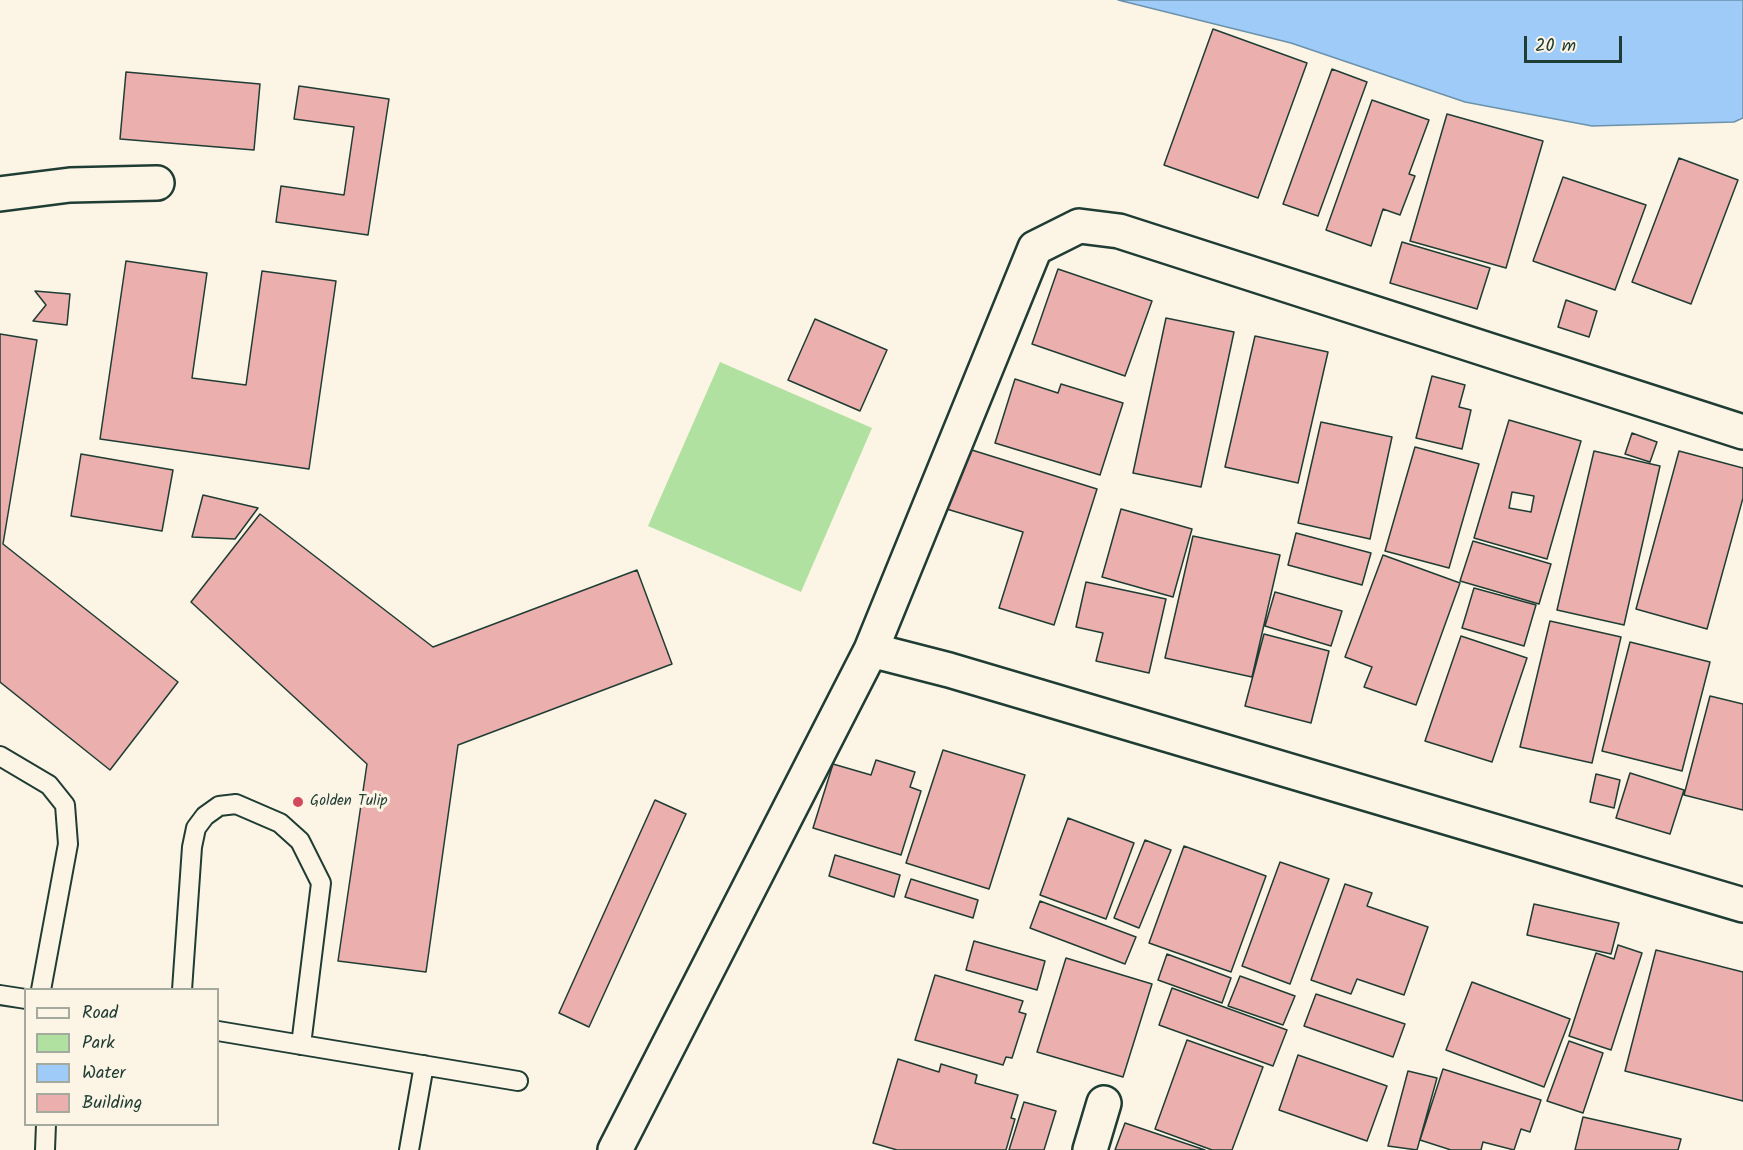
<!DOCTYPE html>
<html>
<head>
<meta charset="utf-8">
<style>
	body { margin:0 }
	#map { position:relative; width:1743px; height:1150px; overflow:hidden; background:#fcf5e5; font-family:Kalam,sans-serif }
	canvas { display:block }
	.legend { position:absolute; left:24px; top:988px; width:195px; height:138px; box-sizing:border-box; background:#fcf5e5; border:2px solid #a4ab9e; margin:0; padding:8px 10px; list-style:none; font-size:18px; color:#1f3d34 }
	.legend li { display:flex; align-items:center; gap:12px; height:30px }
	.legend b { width:30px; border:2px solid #a4ab9e }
	.scale { position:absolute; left:1524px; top:36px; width:98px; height:27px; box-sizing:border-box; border:3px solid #1f3d34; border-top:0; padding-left:8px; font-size:18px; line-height:21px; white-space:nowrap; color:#1f3d34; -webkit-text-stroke:4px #fcf5e5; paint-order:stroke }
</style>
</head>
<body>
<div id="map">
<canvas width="1743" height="1150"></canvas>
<ul class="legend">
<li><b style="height:8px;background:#fcf5e5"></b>Road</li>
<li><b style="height:16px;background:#b1e1a1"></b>Park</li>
<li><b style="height:16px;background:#9ecbf8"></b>Water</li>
<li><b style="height:16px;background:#ebb0ad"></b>Building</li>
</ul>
<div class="scale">20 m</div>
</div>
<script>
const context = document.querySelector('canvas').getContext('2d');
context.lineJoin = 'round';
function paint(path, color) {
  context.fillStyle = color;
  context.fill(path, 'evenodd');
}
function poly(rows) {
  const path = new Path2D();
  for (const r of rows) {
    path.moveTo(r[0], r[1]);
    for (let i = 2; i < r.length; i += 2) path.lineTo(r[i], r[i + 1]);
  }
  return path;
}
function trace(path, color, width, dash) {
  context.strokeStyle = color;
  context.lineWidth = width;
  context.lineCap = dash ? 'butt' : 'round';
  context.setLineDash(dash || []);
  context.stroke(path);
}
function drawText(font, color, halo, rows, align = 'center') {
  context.font = font + ' Kalam,sans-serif';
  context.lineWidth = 6;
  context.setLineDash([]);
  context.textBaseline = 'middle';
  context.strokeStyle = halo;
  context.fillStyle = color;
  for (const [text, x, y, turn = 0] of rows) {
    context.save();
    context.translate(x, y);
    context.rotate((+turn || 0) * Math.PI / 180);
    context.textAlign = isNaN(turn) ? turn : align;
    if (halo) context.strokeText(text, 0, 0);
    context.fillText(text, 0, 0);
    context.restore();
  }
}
paint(poly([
	[720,362,872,428,801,592,648,526]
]), '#b1e1a1');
const water = poly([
	[1118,0,1743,0,1743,118,1734,122,1592,126,1465,102,1291,43,1118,0]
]);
paint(water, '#9ecbf8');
trace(water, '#6b92aa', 1.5);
const building = poly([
	[1213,29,1307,63,1258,198,1164,165,1213,29],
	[1332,69,1367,82,1318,216,1283,204,1332,69],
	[126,72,260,84,254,150,120,139,126,72],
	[299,86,389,99,368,235,276,222,281,186,344,195,354,127,294,119,299,86],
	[1372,100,1429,120,1409,174,1415,176,1400,215,1383,209,1371,246,1326,230,1372,100],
	[1447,114,1543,141,1506,268,1410,241,1447,114],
	[1679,158,1738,180,1691,304,1632,282,1679,158],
	[1563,177,1646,205,1615,290,1533,261,1563,177],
	[1402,242,1490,268,1477,309,1390,283,1402,242],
	[126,261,207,273,192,378,246,385,262,271,336,281,309,469,100,439,126,261],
	[1058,269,1152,301,1125,376,1032,344,1058,269],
	[35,291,70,294,67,325,33,321,46,305,35,291],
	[1566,300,1597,311,1589,337,1558,327,1566,300],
	[1166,318,1234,332,1201,487,1133,473,1166,318],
	[815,319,887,350,860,411,788,380,815,319],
	[0,334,37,340,3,544,178,682,110,770,0,682,0,334],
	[1255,336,1328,352,1298,483,1225,467,1255,336],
	[1432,376,1465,385,1459,407,1471,410,1462,449,1416,438,1432,376],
	[1015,379,1058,393,1061,384,1123,403,1100,475,995,443,1015,379],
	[1509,420,1581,441,1547,559,1474,538,1509,420],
	[1512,492,1534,496,1531,512,1509,508,1512,492],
	[1321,422,1392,437,1370,539,1298,523,1321,422],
	[1632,433,1657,442,1650,462,1625,454,1632,433],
	[959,446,1097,489,1054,625,999,608,1023,532,940,507,959,446],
	[1415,447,1479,464,1449,568,1385,551,1415,447],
	[1594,451,1660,466,1624,625,1557,610,1594,451],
	[1679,451,1743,468,1743,498,1707,629,1636,609,1679,451],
	[81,454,173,470,162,531,71,516,81,454],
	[203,495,258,508,235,539,192,537,203,495],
	[1121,509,1192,529,1173,597,1102,577,1121,509],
	[260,514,433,647,637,570,672,664,458,745,426,972,338,961,367,764,191,602,260,514],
	[1296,533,1371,553,1362,585,1288,565,1296,533],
	[1193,536,1280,555,1252,677,1165,658,1193,536],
	[1473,541,1551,564,1539,604,1460,581,1473,541],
	[1383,555,1460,583,1416,705,1364,687,1372,667,1345,657,1383,555],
	[1086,582,1166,599,1149,673,1096,661,1103,633,1076,627,1086,582],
	[1474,588,1536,605,1524,646,1462,628,1474,588],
	[1275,592,1342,611,1331,646,1265,626,1275,592],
	[1550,621,1621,637,1592,763,1520,747,1550,621],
	[1264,634,1329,651,1311,723,1245,706,1264,634],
	[1461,636,1527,658,1492,762,1425,741,1461,636],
	[1630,642,1710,662,1682,771,1602,751,1630,642],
	[1710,696,1743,704,1743,810,1684,795,1710,696],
	[943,750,1025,775,989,889,906,863,943,750],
	[876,760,915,772,910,787,921,791,901,855,813,828,833,764,871,775,876,760],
	[1630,773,1684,790,1670,834,1616,818,1630,773],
	[1596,774,1620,780,1614,808,1590,802,1596,774],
	[655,800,686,814,589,1027,559,1013,655,800],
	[1068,818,1134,843,1106,919,1040,895,1068,818],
	[1145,840,1171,850,1139,928,1114,918,1145,840],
	[1184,846,1266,876,1231,972,1149,943,1184,846],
	[835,855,900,875,894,897,829,876,835,855],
	[1280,862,1329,879,1290,984,1242,966,1280,862],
	[911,879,978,900,973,918,905,897,911,879],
	[1345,884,1372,893,1367,906,1428,927,1404,995,1357,979,1351,994,1311,980,1345,884],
	[1040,901,1136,937,1125,964,1030,928,1040,901],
	[1534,904,1619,923,1611,954,1527,935,1534,904],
	[974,941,1045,961,1037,990,966,970,974,941],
	[1618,945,1642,953,1611,1050,1569,1036,1596,953,1614,959,1618,945],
	[1656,950,1743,972,1743,1101,1625,1071,1656,950],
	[1167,954,1231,978,1222,1003,1158,980,1167,954],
	[1066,958,1152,984,1123,1077,1037,1052,1066,958],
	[935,975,1023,1001,1019,1012,1026,1014,1012,1058,1006,1057,1003,1065,915,1040,935,975],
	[1240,976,1295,996,1283,1025,1228,1006,1240,976],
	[1472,982,1570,1019,1544,1087,1446,1050,1472,982],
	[1172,988,1287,1030,1273,1066,1159,1025,1172,988],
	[1316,994,1405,1024,1393,1057,1304,1026,1316,994],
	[1187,1040,1263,1067,1232,1150,1212,1150,1155,1129,1187,1040],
	[1569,1041,1603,1053,1583,1113,1547,1101,1569,1041],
	[1298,1055,1387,1086,1367,1141,1279,1110,1298,1055],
	[898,1059,939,1072,941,1064,977,1075,975,1083,1018,1095,1011,1118,1015,1119,1006,1150,897,1150,873,1143,898,1059],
	[1443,1069,1541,1100,1530,1132,1521,1129,1514,1150,1483,1142,1481,1150,1451,1150,1420,1140,1443,1069],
	[1408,1071,1437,1078,1417,1150,1388,1146,1408,1071],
	[1024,1102,1056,1111,1044,1150,1009,1150,1024,1102],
	[1583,1117,1681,1139,1678,1150,1575,1150,1583,1117],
	[1125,1123,1205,1150,1115,1150,1125,1123]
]);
paint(building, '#ebb0ad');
trace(building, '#1f3d34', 1.5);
const lane = poly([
	[0,756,49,785,65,805,68,844,41,990],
	[182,990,192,847,196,828,205,816,219,806,236,804,280,823,300,841,321,883,301,1045],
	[0,995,26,999],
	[218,1031,518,1081],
	[45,1150,46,1124],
	[409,1150,424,1065]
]);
const street = poly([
	[0,194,70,185,157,183],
	[871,650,949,670,1743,905],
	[615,1150,871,650,1035,248,1079,226,1119,231,1743,432],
	[1090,1150,1104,1103]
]);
trace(lane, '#1f3d34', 22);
trace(street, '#1f3d34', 38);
trace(lane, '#fcf5e5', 18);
trace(street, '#fcf5e5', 33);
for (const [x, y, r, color] of [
	[298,802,6,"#d1495b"]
]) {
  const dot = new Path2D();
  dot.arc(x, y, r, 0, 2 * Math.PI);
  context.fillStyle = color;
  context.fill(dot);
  trace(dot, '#fcf5e5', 2);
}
drawText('15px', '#1f3d34', '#fcf5e5', [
	["Golden Tulip",310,802]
], 'left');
</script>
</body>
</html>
